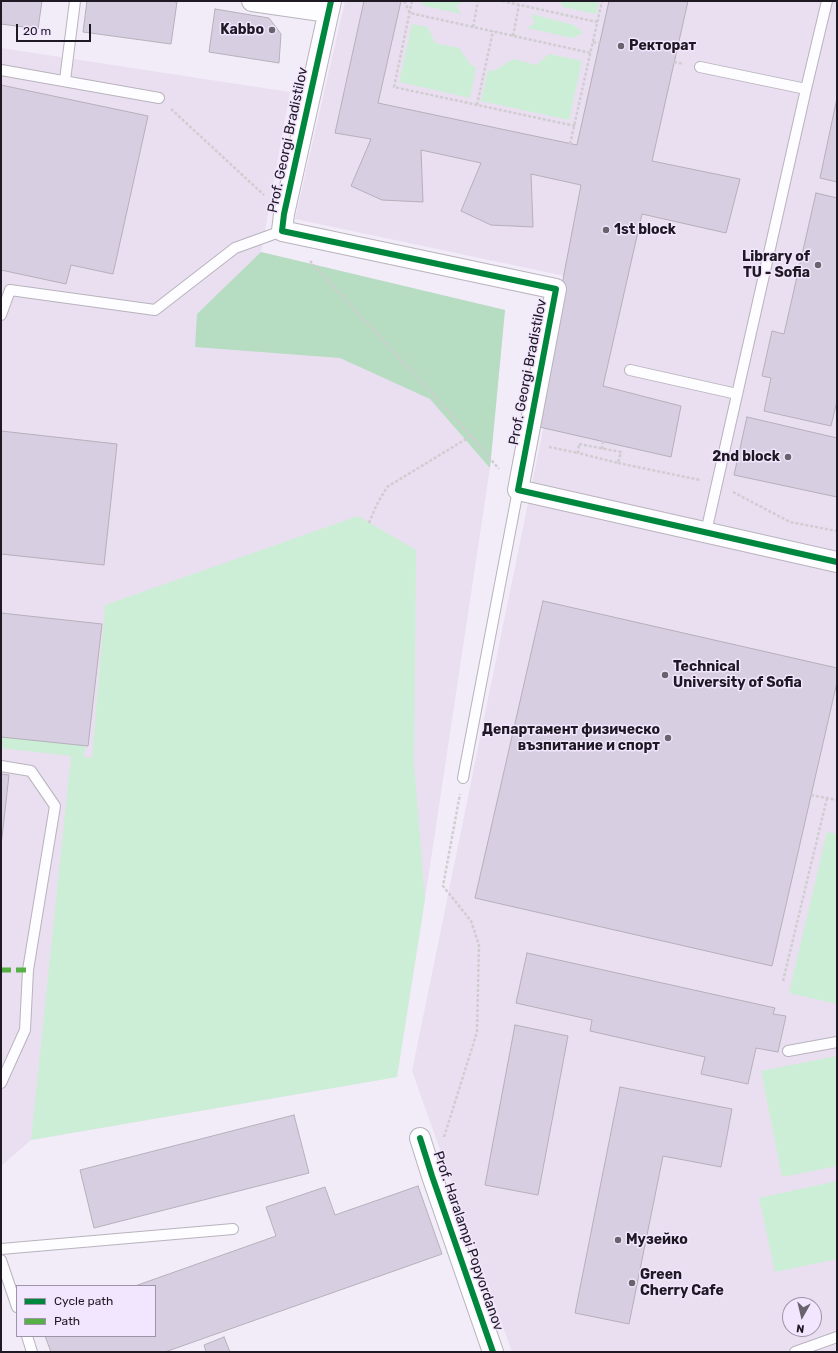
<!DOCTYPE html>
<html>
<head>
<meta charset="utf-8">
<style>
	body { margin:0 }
	#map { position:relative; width:838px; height:1353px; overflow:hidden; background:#f2ecf8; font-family:Rubik,sans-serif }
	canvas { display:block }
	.frame { position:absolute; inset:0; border:2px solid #1f1924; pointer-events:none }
	.legend { position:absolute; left:16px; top:1285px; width:140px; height:52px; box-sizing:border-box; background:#f2e6fe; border:1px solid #9e94a7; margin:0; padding:5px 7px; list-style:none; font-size:12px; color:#1f1924 }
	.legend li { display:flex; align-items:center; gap:8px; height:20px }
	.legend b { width:20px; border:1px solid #9e94a7 }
	.north { position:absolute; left:782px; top:1297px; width:40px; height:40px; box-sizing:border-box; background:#f2e6fe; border:1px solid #9e94a7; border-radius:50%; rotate:188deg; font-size:11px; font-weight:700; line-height:16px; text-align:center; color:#1f1924 }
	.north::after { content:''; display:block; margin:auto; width:14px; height:18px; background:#69636e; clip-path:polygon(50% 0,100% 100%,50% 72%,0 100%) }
	.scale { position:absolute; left:16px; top:24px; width:75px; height:18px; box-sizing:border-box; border:2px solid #1f1924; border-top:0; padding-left:5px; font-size:12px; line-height:14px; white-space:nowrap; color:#1f1924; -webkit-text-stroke:3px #f2e6fe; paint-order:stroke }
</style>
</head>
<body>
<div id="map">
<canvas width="838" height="1353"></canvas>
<div class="frame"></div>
<ul class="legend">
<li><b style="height:5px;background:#00873e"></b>Cycle path</li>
<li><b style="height:5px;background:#55b145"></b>Path</li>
</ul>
<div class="north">N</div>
<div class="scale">20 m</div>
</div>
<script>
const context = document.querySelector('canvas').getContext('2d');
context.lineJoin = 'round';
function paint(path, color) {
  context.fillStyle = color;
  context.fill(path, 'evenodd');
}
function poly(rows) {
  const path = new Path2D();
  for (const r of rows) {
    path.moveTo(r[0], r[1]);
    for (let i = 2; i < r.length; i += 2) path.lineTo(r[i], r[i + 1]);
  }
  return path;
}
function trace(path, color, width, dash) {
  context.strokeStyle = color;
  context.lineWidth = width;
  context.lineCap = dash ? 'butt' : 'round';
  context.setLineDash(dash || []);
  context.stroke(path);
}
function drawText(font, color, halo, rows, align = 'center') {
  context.font = font + ' Rubik,sans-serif';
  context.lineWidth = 3;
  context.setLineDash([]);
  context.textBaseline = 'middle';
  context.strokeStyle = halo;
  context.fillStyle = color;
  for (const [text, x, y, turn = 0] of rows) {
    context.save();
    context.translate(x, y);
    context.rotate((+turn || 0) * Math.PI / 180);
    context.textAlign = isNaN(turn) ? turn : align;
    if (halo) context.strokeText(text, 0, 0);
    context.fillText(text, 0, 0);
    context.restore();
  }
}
paint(poly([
	[345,1,837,1,837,1352,512,1352,412,1071,574,278,295,219],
	[790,1305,814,1305,814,1329,790,1329],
	[1,48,290,92,261,252,505,310,490,468,425,899,397,1077,31,1140,1,1166]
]), '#eadff0');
paint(poly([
	[419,1,464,1,456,6,461,14,425,6],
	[560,1,599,1,596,14,563,7],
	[531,14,574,25,583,33,573,38,527,28,535,23],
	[412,24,428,27,435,43,459,48,471,65,476,67,470,98,399,82],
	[549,54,582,61,569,120,481,101,488,70,494,71,513,59,536,65],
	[358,516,416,550,414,764,425,899,397,1077,31,1140,71,756,1,748,1,619,98,630,84,757,92,758,105,605],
	[827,832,837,834,837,1004,789,993],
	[837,1056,837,1166,782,1177,761,1071],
	[837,1181,837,1259,775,1272,759,1198]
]), '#cceed6');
paint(poly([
	[261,252,505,310,490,468,430,399,340,358,195,347,197,314]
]), '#b6dcc2');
const building = poly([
	[1,1,42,1,38,29,1,24,1,1],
	[87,1,169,1,177,2,171,44,83,32,87,1],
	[364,1,401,1,378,103,577,145,609,1,688,1,652,161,740,179,726,233,642,214,603,386,681,406,671,457,535,426,581,185,531,174,533,227,491,225,461,211,481,163,421,150,423,202,382,200,351,186,371,139,335,133,364,1],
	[215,9,269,18,281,34,279,63,209,52,215,9],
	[1,85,148,116,113,274,71,265,66,284,1,270,1,85],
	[837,98,837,182,820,178,837,98],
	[816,193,837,198,837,401,831,426,764,411,771,378,762,376,772,331,784,334,816,193],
	[747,417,837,438,837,497,734,475,747,417],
	[1,431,117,444,104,565,1,554,1,431],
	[543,601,837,668,837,682,772,966,475,898,543,601],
	[1,613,102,624,88,746,1,737,1,613],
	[1,774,9,775,1,846,1,774],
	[527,953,775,1008,773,1014,786,1016,778,1052,756,1048,748,1084,701,1074,705,1057,590,1031,592,1020,516,1003,527,953],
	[515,1025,568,1036,538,1195,485,1185,515,1025],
	[620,1087,732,1109,721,1167,663,1156,629,1324,575,1313,620,1087],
	[294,1115,309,1173,94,1228,80,1170,294,1115],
	[418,1186,442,1254,165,1352,51,1352,45,1336,155,1336,155,1286,135,1286,276,1236,266,1207,325,1187,335,1215,418,1186],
	[224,1337,230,1352,206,1352,204,1345,224,1337]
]);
paint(building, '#d8cee1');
trace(building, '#b5b0ba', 1);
const lane = poly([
	[700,67,806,89],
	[1,70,159,98],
	[65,80,75,1],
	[1,315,10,290,155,310,235,248,282,231],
	[630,370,737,394],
	[706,532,806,89,827,1],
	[1,766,31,771,55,806,28,970,25,1030,1,1083],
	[463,778,518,490],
	[788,1051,837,1042],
	[1,1249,233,1229],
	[1,1260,17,1307],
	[27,1336,32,1352],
	[795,1352,837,1337]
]);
const street = poly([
	[252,1,328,12],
	[331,1,284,214,282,231,556,289,518,490,837,562],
	[420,1138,432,1176,493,1352]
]);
trace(lane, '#b8b3bd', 12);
trace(street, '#b8b3bd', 22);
trace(poly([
	[404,1,410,13,591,53],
	[412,1,394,87,575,126],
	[502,1,597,22],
	[473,27,478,1],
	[513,36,519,5],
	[593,42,600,43],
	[674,62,684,64],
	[477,105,493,31],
	[171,109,264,195],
	[570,144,602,1],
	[310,261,471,436,499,469],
	[579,444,621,452,618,463,578,453,579,444],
	[549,447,578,453],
	[602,449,603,441],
	[618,463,700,480],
	[733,492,790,522,837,531],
	[369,523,376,506,387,487,471,436],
	[811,795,837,800],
	[783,981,827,798],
	[444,1137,477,1032,479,945,471,921,443,886,460,794]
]), '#d0cdd1', 2.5, [3, 2]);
trace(lane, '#fdfcfe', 10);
trace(street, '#fdfcfe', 20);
trace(poly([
	[1,970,28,970]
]), '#55b145', 5, [10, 5]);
trace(poly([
	[331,1,284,214,282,231,556,289,518,490,837,562],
	[420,1138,432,1176,493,1352]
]), '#00873e', 6);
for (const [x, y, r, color] of [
	[272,30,4,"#69636e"],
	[621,46,4,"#69636e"],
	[606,230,4,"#69636e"],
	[818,265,4,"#69636e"],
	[788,457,4,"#69636e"],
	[665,675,4,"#69636e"],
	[668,738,4,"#69636e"],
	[618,1240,4,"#69636e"],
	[632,1283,4,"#69636e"]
]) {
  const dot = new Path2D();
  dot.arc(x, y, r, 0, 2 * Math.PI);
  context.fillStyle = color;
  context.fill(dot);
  trace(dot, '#f2e6fe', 1.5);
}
drawText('bold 14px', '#1f1924', '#f2e6fe', [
	["Kabbo",264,30,"right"],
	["Ректорат",629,46],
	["1st block",614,230],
	["Library of",810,257,"right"],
	["TU - Sofia",810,273,"right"],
	["2nd block",780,457,"right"],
	["Technical",673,667],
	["University of Sofia",673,683],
	["Департамент физическо",660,730,"right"],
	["възпитание и спорт",660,746,"right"],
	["Музейко",626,1240],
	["Green",640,1275],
	["Cherry Cafe",640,1291]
], 'left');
drawText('14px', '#1f1924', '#f2e6fe', [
	["Prof. Georgi Bradistilov",288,140,-78],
	["Prof. Georgi Bradistilov",528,372,-79],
	["Prof. Haralampi Popyordanov",468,1241,71]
]);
</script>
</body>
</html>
